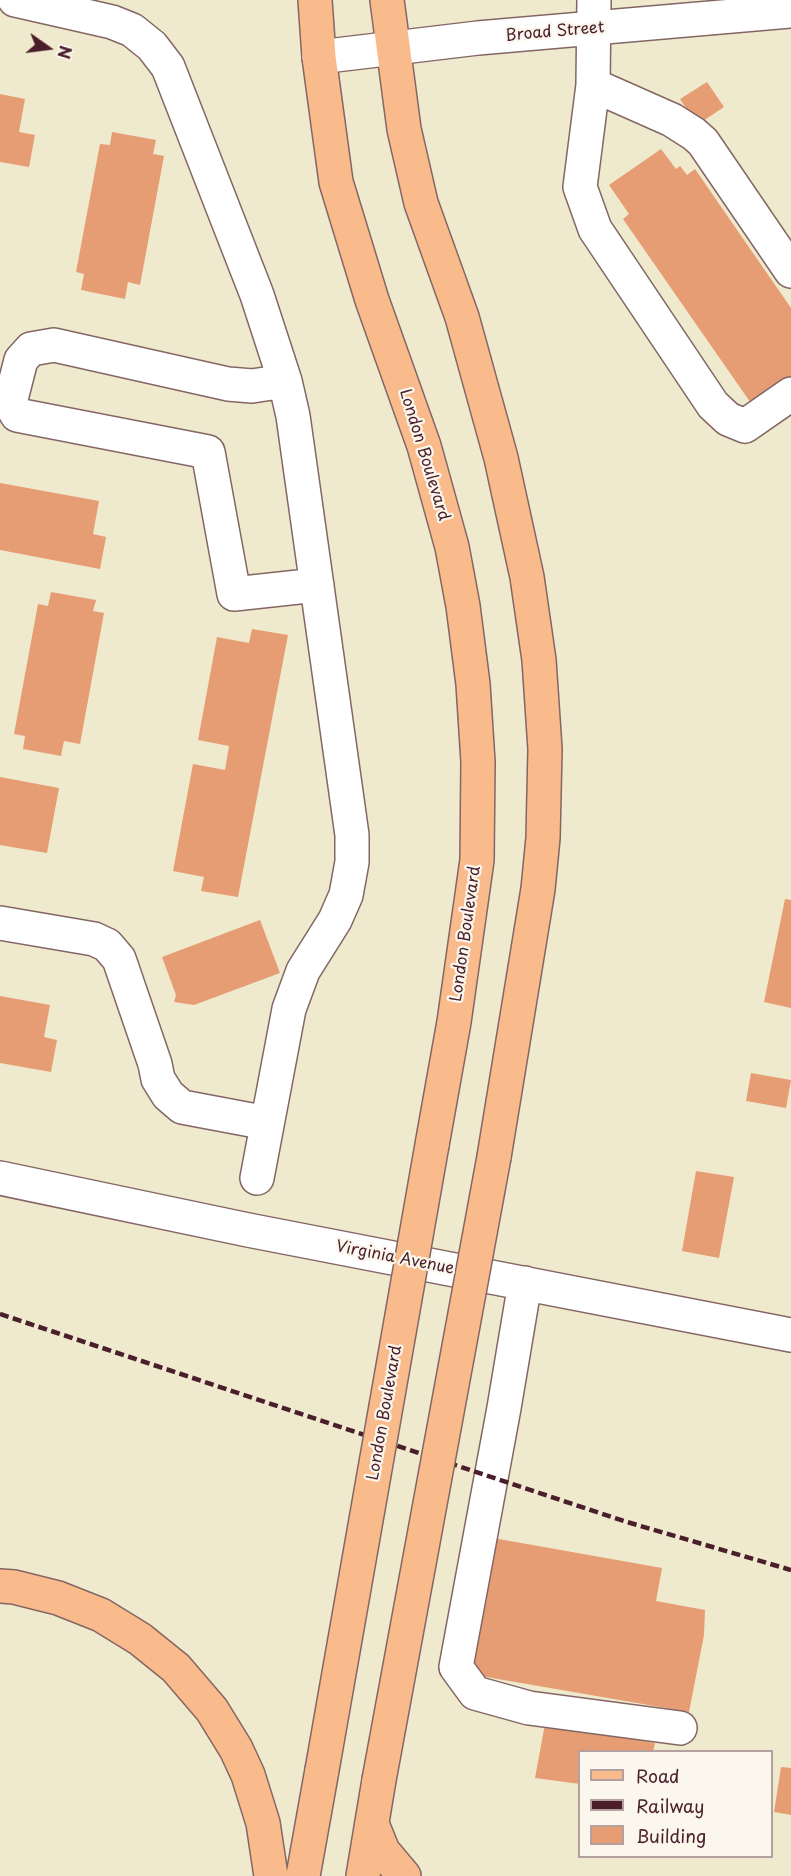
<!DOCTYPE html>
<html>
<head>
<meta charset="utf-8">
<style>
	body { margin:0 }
	#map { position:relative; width:791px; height:1876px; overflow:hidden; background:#efe9cd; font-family:"Playpen Sans",sans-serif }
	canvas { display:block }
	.legend { position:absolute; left:578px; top:1750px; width:195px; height:108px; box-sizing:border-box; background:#fbf7ec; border:2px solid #b4a19f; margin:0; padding:8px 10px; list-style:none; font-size:18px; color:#4a1f2b }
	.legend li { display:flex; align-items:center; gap:12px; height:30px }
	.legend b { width:30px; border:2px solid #b4a19f }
	.north { position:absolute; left:18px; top:18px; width:60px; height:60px; -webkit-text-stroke:4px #fbf7ec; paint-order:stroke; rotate:104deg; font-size:16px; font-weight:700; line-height:24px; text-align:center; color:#4a1f2b }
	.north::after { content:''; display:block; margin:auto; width:21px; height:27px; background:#4a1f2b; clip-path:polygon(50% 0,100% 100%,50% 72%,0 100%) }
</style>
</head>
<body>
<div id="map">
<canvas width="791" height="1876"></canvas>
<ul class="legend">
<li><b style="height:8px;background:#fabb8c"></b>Road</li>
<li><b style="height:8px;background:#4a1f2b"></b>Railway</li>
<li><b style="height:16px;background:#e79d74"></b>Building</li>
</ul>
<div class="north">N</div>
</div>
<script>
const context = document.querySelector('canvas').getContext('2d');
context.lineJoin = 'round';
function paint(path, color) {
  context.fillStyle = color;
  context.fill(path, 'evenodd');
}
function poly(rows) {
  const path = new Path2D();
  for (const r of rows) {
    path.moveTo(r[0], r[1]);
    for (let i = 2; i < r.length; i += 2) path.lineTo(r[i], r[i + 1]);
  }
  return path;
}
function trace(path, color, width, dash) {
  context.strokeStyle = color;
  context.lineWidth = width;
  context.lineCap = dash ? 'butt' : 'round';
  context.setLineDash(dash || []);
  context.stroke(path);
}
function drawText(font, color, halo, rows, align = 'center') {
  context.font = font + ' "Playpen Sans",sans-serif';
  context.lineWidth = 4.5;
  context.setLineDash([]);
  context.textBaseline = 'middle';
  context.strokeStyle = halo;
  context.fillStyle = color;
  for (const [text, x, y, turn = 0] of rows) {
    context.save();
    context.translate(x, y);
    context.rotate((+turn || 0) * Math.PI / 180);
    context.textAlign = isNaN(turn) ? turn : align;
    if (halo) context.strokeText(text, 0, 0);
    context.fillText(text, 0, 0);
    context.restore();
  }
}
paint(poly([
	[707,82,724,107,697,125,680,99],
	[0,94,25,99,19,132,35,135,29,167,0,162],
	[112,132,156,140,153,154,164,156,140,285,128,282,125,299,81,290,84,274,76,272,100,144,110,145],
	[661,149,676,169,680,166,687,175,695,169,791,308,791,384,755,409,623,219,629,214,609,185],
	[0,483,99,501,93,534,106,537,100,569,0,550],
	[51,592,96,600,93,611,104,613,80,744,64,741,61,756,23,749,25,736,14,734,38,604,48,606],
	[252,629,288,635,238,897,201,891,204,877,173,871,193,764,225,770,229,746,198,740,217,637,249,643],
	[0,777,59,788,47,853,0,845],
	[785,899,791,900,791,1008,764,1002],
	[260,920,280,973,194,1005,174,1002,176,995,162,957],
	[0,996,50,1005,44,1037,57,1040,51,1072,0,1063],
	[751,1073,791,1080,786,1108,746,1101],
	[696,1171,734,1177,719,1258,682,1251],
	[493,1538,662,1568,656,1601,705,1610,704,1635,689,1712,469,1674],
	[545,1724,655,1743,653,1752,580,1752,580,1784,535,1778],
	[781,1767,791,1768,791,1815,774,1812]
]), '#e79d74');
const minor = poly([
	[15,0,112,22,132,30,152,46,168,67,257,295,285,381,293,416,352,835,352,862,346,895,335,920,303,971,289,1009,257,1178],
	[594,0,593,85,580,187,595,229,713,405,728,419,745,426,791,394],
	[319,57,478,38,791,11],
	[593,85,672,120,694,134,703,142,791,271],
	[285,381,252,386,228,384,54,345,31,349,21,360,10,403,17,415,208,452,234,594,317,585],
	[0,923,94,939,107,945,119,959,155,1064,158,1079,168,1095,182,1107,267,1123],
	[0,1178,248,1230,791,1335],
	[525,1283,504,1408,456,1667,475,1693,529,1708,680,1728]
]);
const major = poly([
	[315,0,319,57,336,182,372,300,424,446,452,547,463,606,473,684,478,762,477,860,454,1022,432,1145],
	[387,0,404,129,421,203,462,317,501,458,527,577,539,660,545,749,543,838,538,889,494,1157],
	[303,1876,322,1770],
	[363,1876,379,1780]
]);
const highway = poly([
	[0,1586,14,1587,58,1598,101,1615,140,1639,176,1668,212,1710,236,1749,248,1775,263,1823,271,1876],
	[372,1824,383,1851,404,1876]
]);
trace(minor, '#846664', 36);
trace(major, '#846664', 36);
trace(highway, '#846664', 36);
trace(minor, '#fff', 33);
trace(major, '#fabb8c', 33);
trace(highway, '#fabb8c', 33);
trace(poly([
	[0,1314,627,1522,791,1570]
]), '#4a1f2b', 4.5, [9, 4.5]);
const majorBridge = poly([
	[322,1770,432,1145],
	[379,1780,494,1157]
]);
trace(majorBridge, '#846664', 36, []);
trace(majorBridge, '#fabb8c', 33);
drawText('16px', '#4a1f2b', '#fbf7ec', [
	["Broad Street",555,32,-5],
	["London Boulevard",424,455,73],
	["London Boulevard",466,934,-82],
	["Virginia Avenue",395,1258,11],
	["London Boulevard",385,1413,-80]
]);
</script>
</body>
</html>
